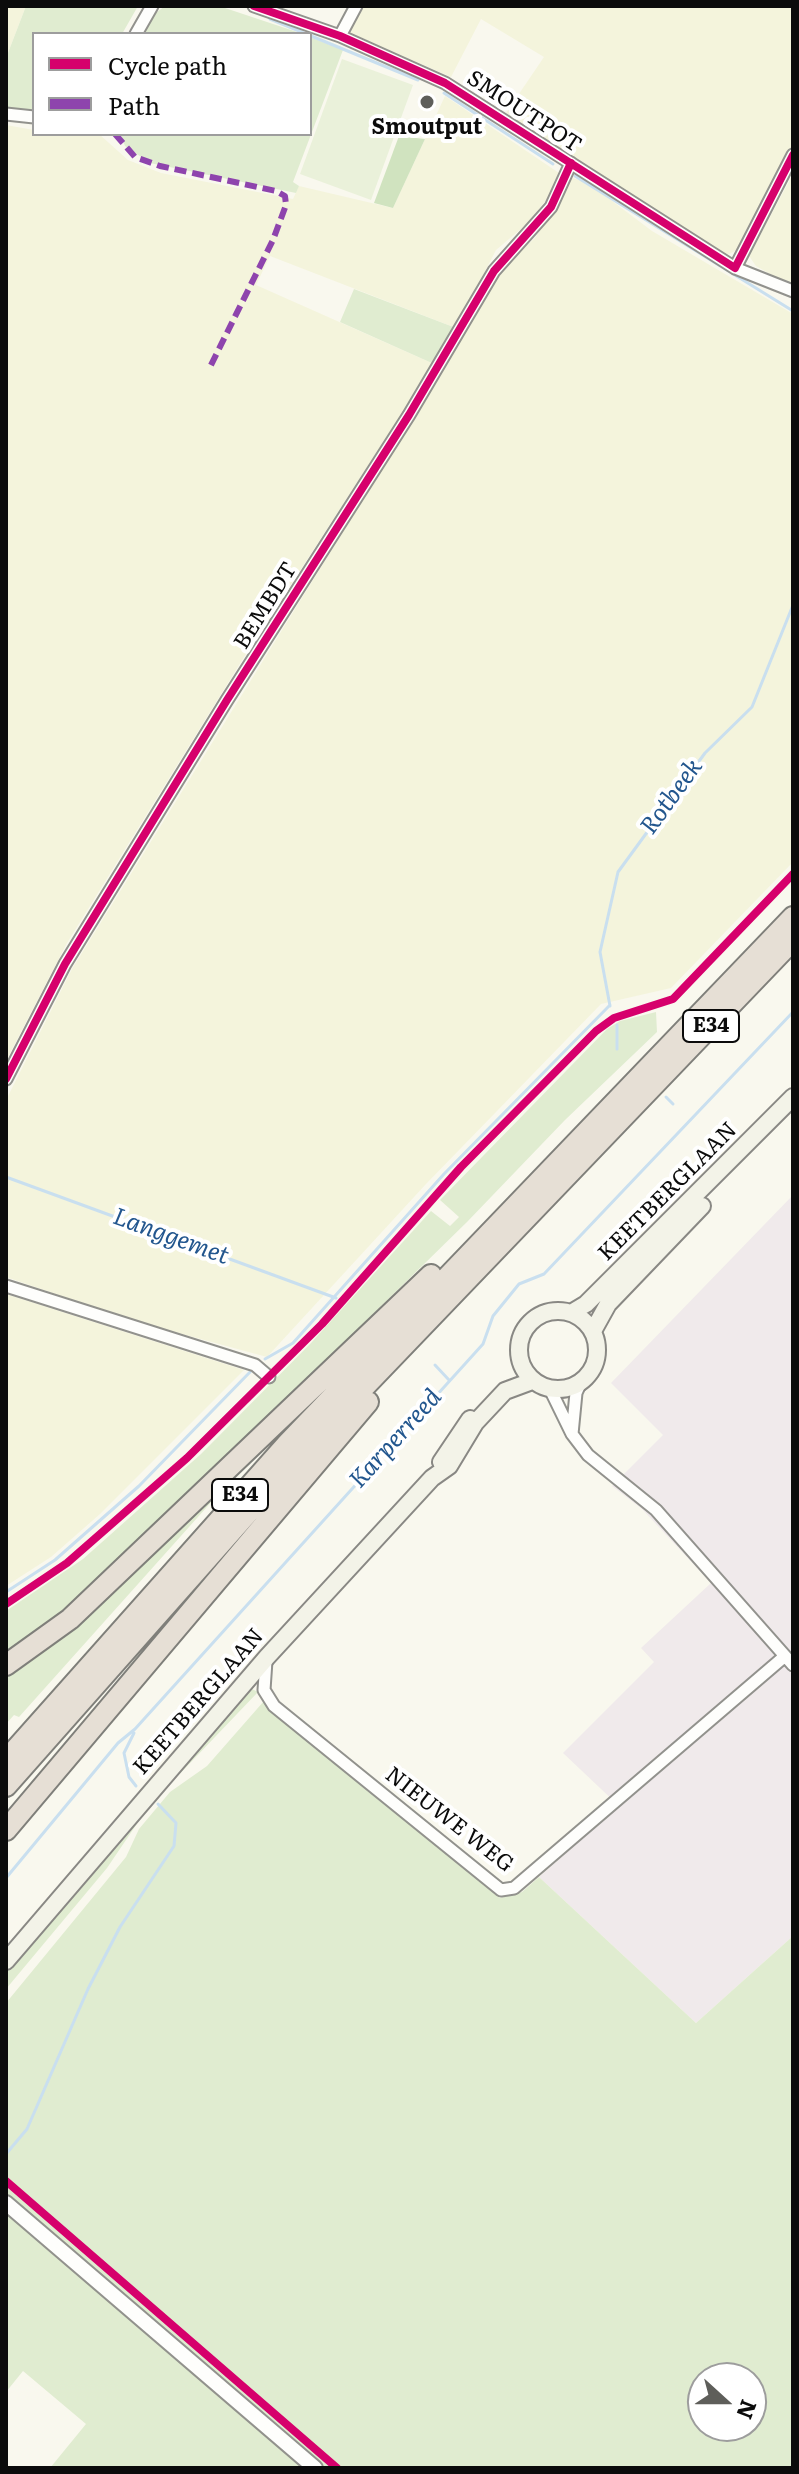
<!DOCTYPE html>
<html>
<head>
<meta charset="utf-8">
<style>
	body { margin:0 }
	#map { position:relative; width:799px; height:2474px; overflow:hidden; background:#f9f8ee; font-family:Literata,serif }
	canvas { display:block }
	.frame { position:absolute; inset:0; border:8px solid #0b0b0b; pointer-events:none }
	.legend { position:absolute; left:32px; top:32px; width:280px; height:104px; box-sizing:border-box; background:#fff; border:2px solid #9d9d9d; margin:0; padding:10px 14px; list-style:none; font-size:24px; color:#0b0b0b }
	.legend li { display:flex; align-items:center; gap:16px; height:40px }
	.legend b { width:40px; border:2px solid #9d9d9d }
	.north { position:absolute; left:687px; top:2362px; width:80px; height:80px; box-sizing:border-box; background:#fff; border:2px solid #9d9d9d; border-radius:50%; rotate:111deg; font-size:22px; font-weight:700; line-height:32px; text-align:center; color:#0b0b0b }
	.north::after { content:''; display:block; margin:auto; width:28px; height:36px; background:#5e5e5a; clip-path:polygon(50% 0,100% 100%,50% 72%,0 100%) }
</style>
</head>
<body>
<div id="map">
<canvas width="799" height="2474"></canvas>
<div class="frame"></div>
<ul class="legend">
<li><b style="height:10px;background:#d6006c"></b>Cycle path</li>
<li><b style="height:10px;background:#8e44ad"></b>Path</li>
</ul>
<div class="north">N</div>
</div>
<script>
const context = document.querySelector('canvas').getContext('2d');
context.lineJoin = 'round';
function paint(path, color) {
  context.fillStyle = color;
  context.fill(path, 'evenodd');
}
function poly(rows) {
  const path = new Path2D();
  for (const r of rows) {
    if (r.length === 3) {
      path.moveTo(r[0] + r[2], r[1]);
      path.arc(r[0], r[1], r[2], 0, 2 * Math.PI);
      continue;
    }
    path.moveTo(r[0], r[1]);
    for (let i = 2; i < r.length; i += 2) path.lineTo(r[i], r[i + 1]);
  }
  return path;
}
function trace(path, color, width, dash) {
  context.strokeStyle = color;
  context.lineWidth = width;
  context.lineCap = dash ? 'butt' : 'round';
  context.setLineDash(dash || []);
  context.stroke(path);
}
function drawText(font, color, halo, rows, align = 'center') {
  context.font = font + ' Literata,serif';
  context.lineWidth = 8;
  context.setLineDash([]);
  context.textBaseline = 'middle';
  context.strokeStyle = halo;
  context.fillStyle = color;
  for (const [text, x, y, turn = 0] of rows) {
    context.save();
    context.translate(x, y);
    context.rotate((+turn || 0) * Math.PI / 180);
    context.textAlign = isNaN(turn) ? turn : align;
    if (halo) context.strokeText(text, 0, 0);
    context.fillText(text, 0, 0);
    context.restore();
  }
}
paint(poly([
	[793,1195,793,1936,696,2023,539,1877,619,1806,563,1753,654,1662,641,1648,711,1583,642,1509,612,1486,663,1435,611,1383]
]), '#f0eaeb');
paint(poly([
	[6,6,26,6,6,58],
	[360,6,793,6,793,144,739,249,727,255,580,164,506,113,544,57,481,19,451,77,345,31],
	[445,96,559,173,550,195,528,223,496,250,456,328,270,256,256,285,434,364,249,649,67,943,6,1061,6,125,34,130,34,134,99,134,128,160,161,173,293,199,299,186,393,208],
	[793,174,793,287,756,266,749,256],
	[572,178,587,182,652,231,793,314,793,862,671,988,601,1004,426,1184,267,1357,134,1321,6,1277,6,1100,72,969,450,359,502,268,535,238],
	[6,1294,244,1370,100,1514,51,1557,6,1586]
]), '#f4f4dc');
paint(poly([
	[26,6,138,6,122,34,34,34,34,112,6,109,6,58],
	[165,6,219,6,303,34,141,34,153,15],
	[310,37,343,50,293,182,299,186,296,193,150,163,125,146,120,134,310,134],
	[354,289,456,328,434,364,340,322],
	[656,1012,657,1032,565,1120,467,1222,85,1596,6,1655,6,1611,83,1559,201,1454,311,1343,431,1211,450,1226,459,1217,440,1200,607,1029,620,1021],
	[274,1432,19,1717,14,1715,6,1724,6,1672],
	[250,1688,258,1692,149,1806,107,1868,6,1989,6,1973],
	[264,1701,500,1898,522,1892,539,1877,696,2023,793,1936,793,2468,50,2468,86,2424,23,2371,6,2392,6,2003,126,1857,139,1829,170,1792,207,1766],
	[703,2378,751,2378,751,2426,703,2426]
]), '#e0ecd0');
paint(poly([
	[399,136,425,139,393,208,374,203]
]), '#d0e3bf');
paint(poly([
	[342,59,413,85,371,200,300,174]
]), '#eaf1da');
trace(poly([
	[270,19,418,80],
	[444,93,553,164],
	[575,176,793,311],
	[610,1006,600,952,618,872,705,753,752,707,793,605],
	[617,1049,617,1025],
	[666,1097,673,1104],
	[6,1177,336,1298],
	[265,1359,293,1343,444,1174,610,1005],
	[435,1365,449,1380],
	[6,1592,55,1560,139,1486,251,1371],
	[134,1733,124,1753,129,1777,136,1786],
	[6,1878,118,1743,135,1729,483,1344,493,1316,519,1284,544,1274,793,1012],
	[6,2154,27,2129,88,1989,120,1927,174,1846,176,1823,158,1804]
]), '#c9dfef', 3);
const minor = poly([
	[254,6,340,36,445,83,735,268,793,291],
	[136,34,152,6],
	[340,36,356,6],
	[6,114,34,117],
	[735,268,793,155],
	[6,1079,65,964,227,700,409,415,494,271,551,207,571,163],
	[6,1286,255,1365,269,1377],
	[550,1389,572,1434,588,1455,656,1510,793,1665],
	[572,1434,576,1393,581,1382],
	[266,1661,264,1690,274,1706,501,1890,514,1888,785,1656]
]);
const tertiary = poly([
	[6,2203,315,2468]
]);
const secondary = poly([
	[558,1350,39],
	[571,1313,586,1304,793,1097],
	[593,1331,608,1304,702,1206],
	[441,1462,470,1419],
	[6,1961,267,1657,432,1478,449,1466,475,1423,505,1391,532,1381]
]);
const motorway = poly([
	[6,1665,70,1619,431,1275],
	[6,1760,288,1443,793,917],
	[6,1786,299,1455,793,940],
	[6,1830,368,1402]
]);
trace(minor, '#92928d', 15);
trace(tertiary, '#92928d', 18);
trace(secondary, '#898884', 20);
trace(motorway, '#7f7f7a', 24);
trace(minor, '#fefefc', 11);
trace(tertiary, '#fefefc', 14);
trace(secondary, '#f3f3e8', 16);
trace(motorway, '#e6dfd5', 20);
trace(poly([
	[115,134,135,157,160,166,276,191,285,196,286,205,273,240,210,367]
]), '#8e44ad', 6, [12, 6]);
trace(poly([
	[254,6,340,36,445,83,735,268,793,155],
	[6,1079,65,964,227,700,409,415,494,271,551,207,571,163],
	[6,1604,67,1563,187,1458,322,1324,461,1167,596,1031,614,1018,673,999,793,874],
	[6,2181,337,2468]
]), '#d6006c', 8);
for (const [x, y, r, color] of [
	[427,102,8,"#5e5e5a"]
]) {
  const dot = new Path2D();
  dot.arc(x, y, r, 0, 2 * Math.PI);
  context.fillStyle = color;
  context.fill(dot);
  trace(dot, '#fff', 3);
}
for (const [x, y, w] of [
	[711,1026,56],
	[240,1495,56]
]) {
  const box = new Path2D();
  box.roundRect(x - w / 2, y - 16, w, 32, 6);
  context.fillStyle = '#fff';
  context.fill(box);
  trace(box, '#0b0b0b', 2);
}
drawText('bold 20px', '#0b0b0b', null, [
	["E34",711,1026],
	["E34",240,1495]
]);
drawText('22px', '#0b0b0b', '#fff', [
	["SMOUTPOT",524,112,33],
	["BEMBDT",266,606,-58],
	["KEETBERGLAAN",668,1192,-45],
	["KEETBERGLAAN",199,1702,-49],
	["NIEUWE WEG",449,1820,38]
]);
drawText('bold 22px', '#0b0b0b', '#fff', [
	["Smoutput",427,128]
]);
drawText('italic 24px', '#22568e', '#fff', [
	["Rotbeek",672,797,-54],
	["Langgemet",171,1237,20],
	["Karperreed",396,1439,-48]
]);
</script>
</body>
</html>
